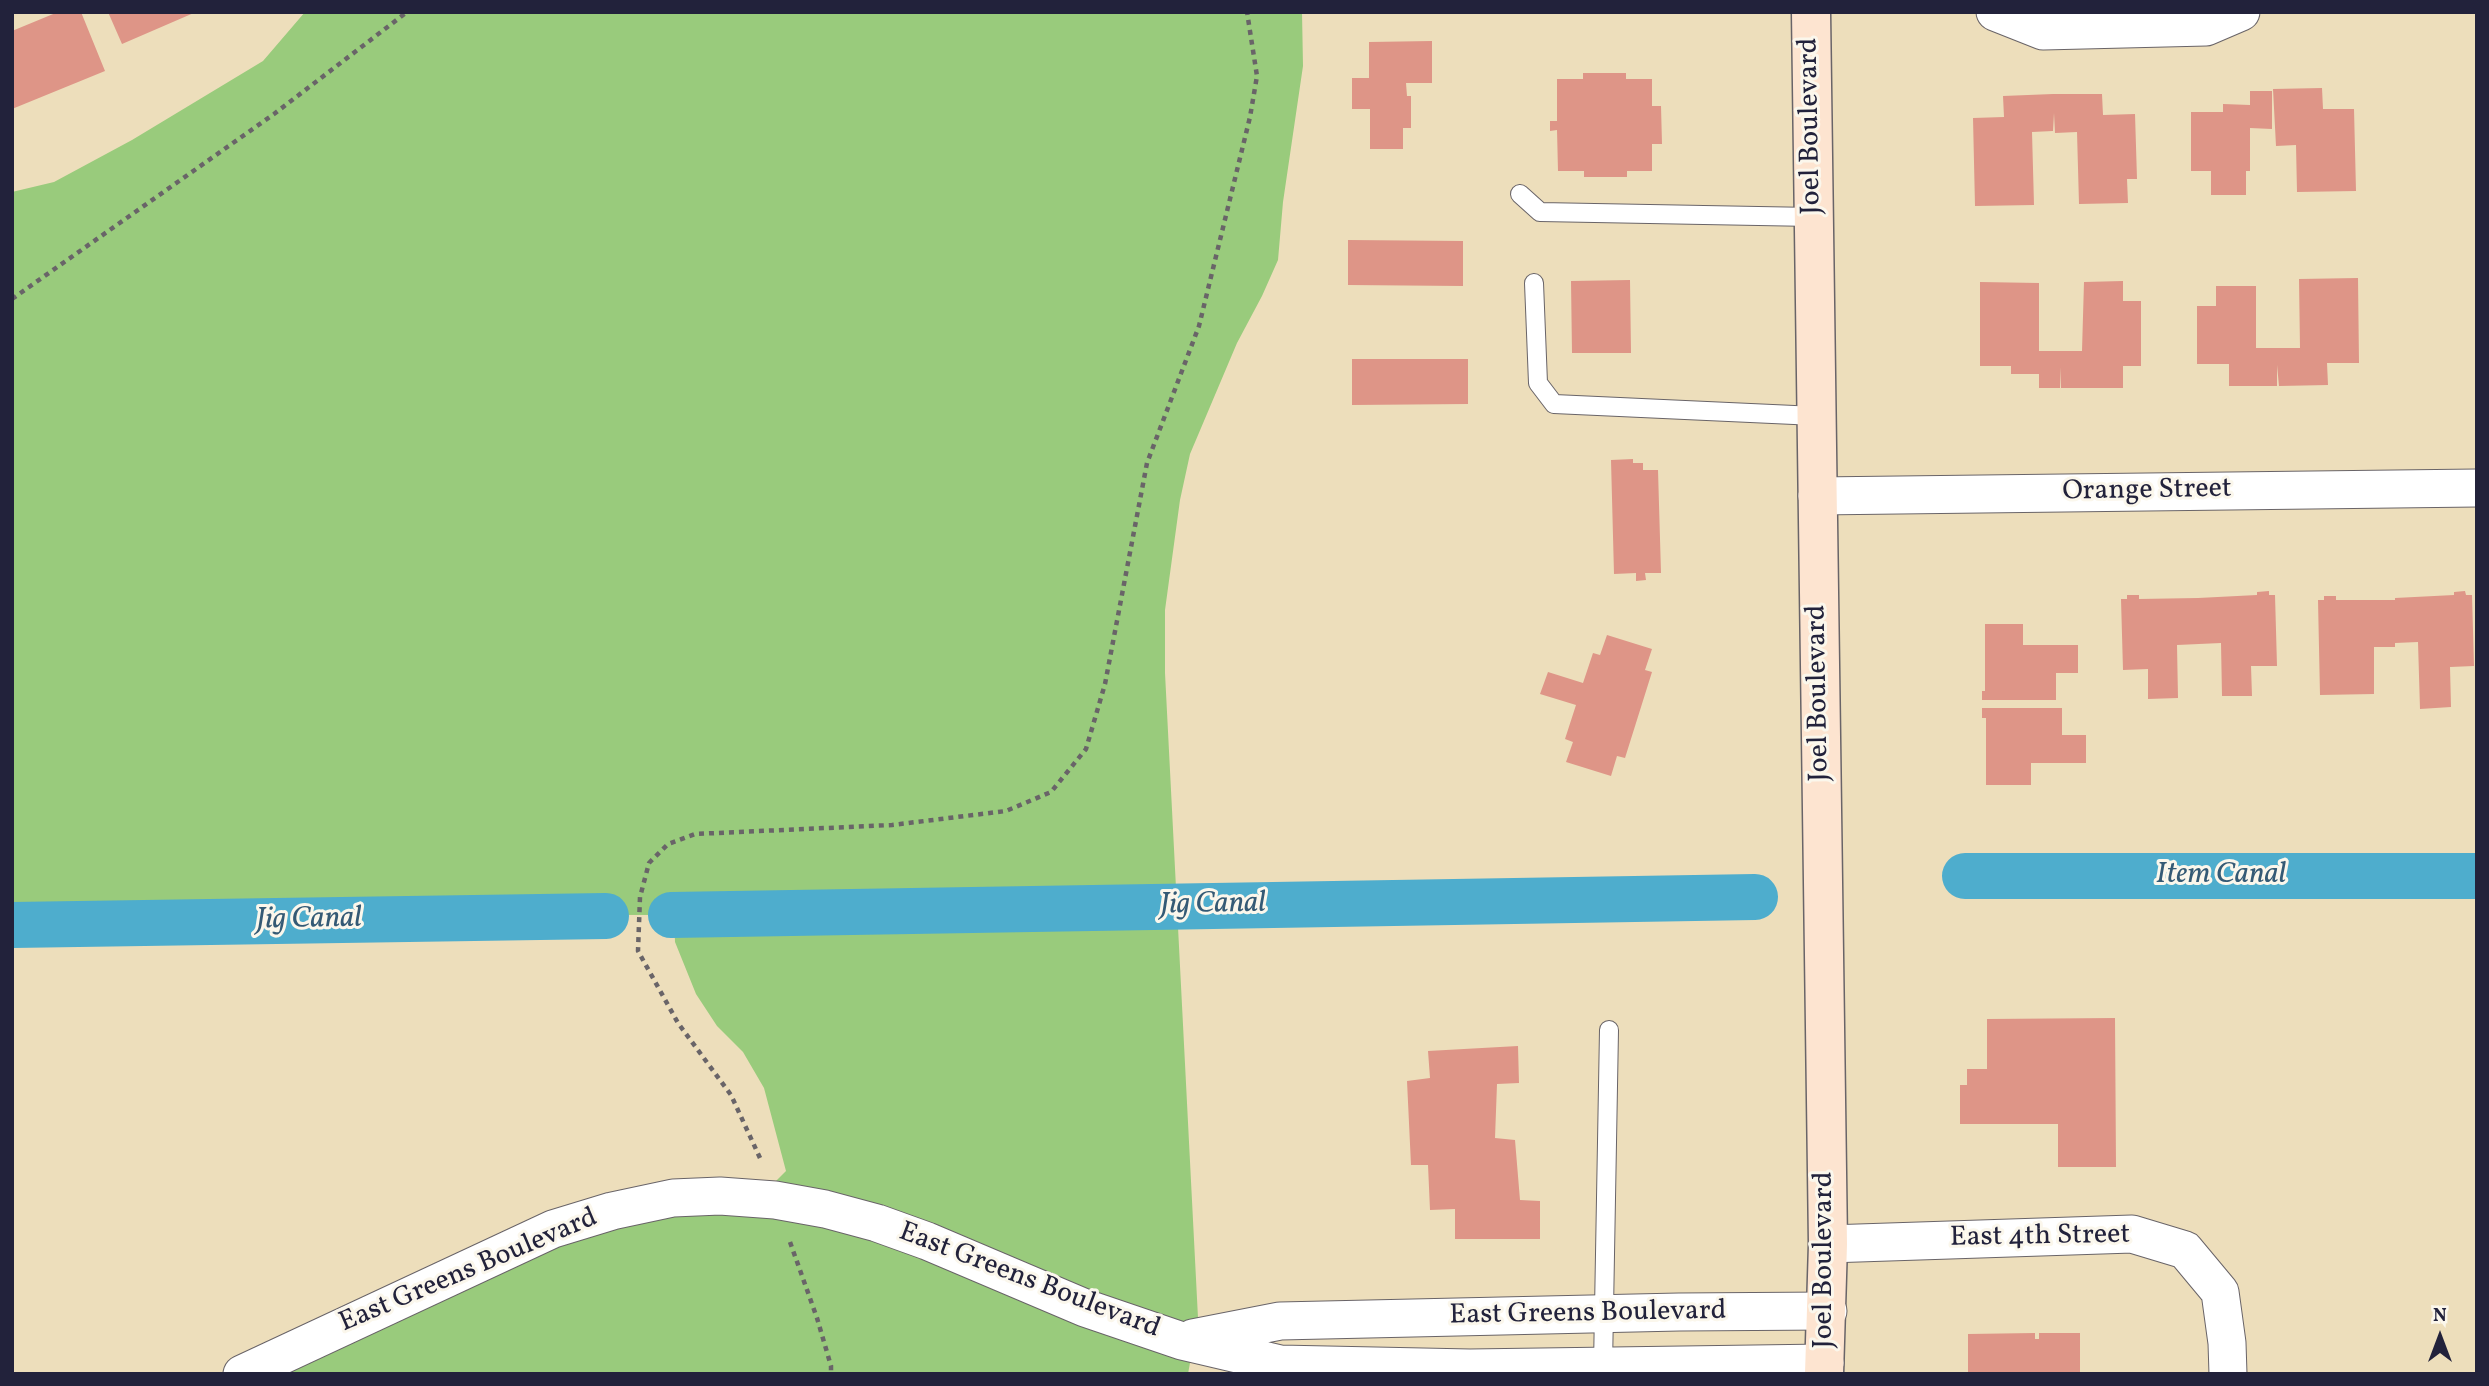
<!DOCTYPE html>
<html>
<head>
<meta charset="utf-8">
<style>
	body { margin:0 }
	#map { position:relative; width:2489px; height:1386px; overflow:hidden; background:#eddebb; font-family:Vollkorn,serif }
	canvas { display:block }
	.frame { position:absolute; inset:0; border:14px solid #22223b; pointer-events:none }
	.north { position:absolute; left:2405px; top:1302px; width:70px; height:70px; -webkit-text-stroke:5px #fbf7ec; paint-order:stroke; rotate:0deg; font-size:19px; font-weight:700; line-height:28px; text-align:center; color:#22223b }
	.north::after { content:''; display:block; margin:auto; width:24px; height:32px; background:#22223b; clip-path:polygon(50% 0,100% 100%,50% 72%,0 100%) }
</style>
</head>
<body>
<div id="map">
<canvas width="2489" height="1386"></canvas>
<div class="frame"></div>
<div class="north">N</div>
</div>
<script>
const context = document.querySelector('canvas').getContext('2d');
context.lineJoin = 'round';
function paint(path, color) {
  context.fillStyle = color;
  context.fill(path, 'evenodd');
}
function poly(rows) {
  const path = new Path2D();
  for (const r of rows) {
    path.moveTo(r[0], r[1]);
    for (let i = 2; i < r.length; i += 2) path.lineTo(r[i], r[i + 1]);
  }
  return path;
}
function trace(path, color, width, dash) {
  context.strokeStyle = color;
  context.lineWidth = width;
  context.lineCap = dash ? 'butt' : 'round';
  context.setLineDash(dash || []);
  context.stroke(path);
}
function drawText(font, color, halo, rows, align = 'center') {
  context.font = font + ' Vollkorn,serif';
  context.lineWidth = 6;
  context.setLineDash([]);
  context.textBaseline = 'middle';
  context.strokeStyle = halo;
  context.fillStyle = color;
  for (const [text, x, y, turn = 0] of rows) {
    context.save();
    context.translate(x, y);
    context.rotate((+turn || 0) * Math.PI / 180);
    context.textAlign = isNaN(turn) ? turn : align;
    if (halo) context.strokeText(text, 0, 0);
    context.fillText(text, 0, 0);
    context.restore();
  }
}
paint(poly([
	[305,12,1302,12,1303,66,1283,202,1278,260,1262,296,1237,343,1190,454,1180,500,1165,610,1165,673,1198,1318,1188,1374,243,1374,598,1199,770,1187,786,1171,764,1088,743,1052,717,1026,696,994,675,942,674,915,12,914,12,192,54,182,132,140,263,61]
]), '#99cb7c');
trace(poly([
	[1965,876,2477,876],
	[671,915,1755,897],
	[12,925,606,916]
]), '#4eadcd', 46);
paint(poly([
	[58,12,81,12,105,71,12,109,12,31],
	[108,12,196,12,122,44],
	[1432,41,1432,83,1406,83,1407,96,1411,96,1411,128,1403,128,1403,149,1370,149,1370,109,1352,109,1352,78,1369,78,1369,42],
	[1583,73,1626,73,1626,79,1652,79,1652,106,1661,106,1662,144,1652,144,1652,171,1627,171,1627,177,1584,177,1584,171,1558,171,1557,130,1550,131,1550,121,1557,121,1557,79,1583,79],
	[2322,88,2323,109,2354,109,2356,191,2297,192,2296,145,2276,146,2273,89],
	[2250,91,2272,91,2272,129,2250,128,2250,171,2246,171,2246,195,2211,195,2211,171,2191,171,2191,112,2223,112,2223,104,2250,105],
	[2053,94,2102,94,2103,115,2135,114,2137,179,2127,179,2128,203,2079,204,2077,132,2055,133,2054,113,2053,131,2032,132,2034,205,1975,206,1973,118,2004,117,2003,96],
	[1348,240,1463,241,1463,286,1348,285],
	[2358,278,2359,363,2327,363,2328,385,2279,386,2277,365,2277,386,2229,386,2229,364,2197,364,2197,306,2216,306,2216,286,2256,286,2256,348,2300,348,2299,279],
	[1630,280,1631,353,1572,353,1571,281],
	[2123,281,2123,301,2141,301,2141,366,2123,366,2123,388,2061,388,2061,367,2060,388,2039,388,2039,374,2011,374,2011,366,1980,366,1980,282,2039,283,2039,351,2082,351,2084,282],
	[1352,359,1468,359,1468,404,1352,405],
	[1633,459,1633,463,1643,463,1643,470,1658,470,1661,573,1645,573,1646,580,1636,581,1636,573,1614,574,1611,460],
	[2269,591,2269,595,2275,595,2277,666,2251,666,2252,696,2222,696,2221,643,2177,645,2178,698,2148,699,2148,669,2123,670,2121,599,2127,599,2127,595,2139,595,2139,599,2198,598,2257,595,2257,592],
	[2465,591,2466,595,2472,595,2474,666,2450,667,2451,707,2420,709,2418,642,2395,643,2395,647,2374,647,2374,694,2320,695,2318,600,2324,600,2324,596,2336,596,2336,600,2395,600,2395,598,2454,595,2454,592],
	[1985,624,2023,624,2023,645,2078,645,2078,673,2056,673,2056,700,1982,700,1982,691,1985,691],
	[1607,635,1652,649,1645,670,1652,672,1625,758,1617,756,1611,776,1566,762,1573,742,1565,739,1576,705,1540,694,1548,672,1583,683,1593,653,1600,655],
	[1982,708,2062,708,2062,735,2086,735,2086,763,2031,763,2031,785,1986,785,1986,718,1982,718],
	[2115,1018,2116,1167,2058,1167,2058,1124,1960,1124,1960,1085,1967,1085,1967,1069,1987,1069,1987,1019],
	[1518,1046,1519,1083,1497,1084,1495,1138,1515,1140,1520,1200,1540,1201,1540,1239,1455,1239,1455,1209,1430,1210,1428,1165,1411,1165,1407,1081,1430,1078,1428,1051],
	[2035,1333,2035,1339,2039,1339,2039,1333,2080,1333,2080,1374,1968,1374,1968,1334]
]), '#de9587');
const service = poly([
	[1520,194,1540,212,1813,217],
	[1534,283,1538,383,1554,404,1816,416],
	[1603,1366,1609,1030]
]);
const minor = poly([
	[1995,12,2043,31,2206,27,2241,12],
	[1817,496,2477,488],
	[1828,1244,2132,1234,2185,1250,2220,1292,2227,1343,2228,1374],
	[1193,1338,1280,1321,1679,1312,1828,1311],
	[242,1374,553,1229,612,1211,673,1198,720,1196,775,1200,825,1209,877,1223,927,1241,1085,1308,1182,1341,1280,1364,1470,1368,1825,1363]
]);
const secondary = poly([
	[1811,12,1828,1244,1824,1374]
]);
trace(service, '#696468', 20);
trace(minor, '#696468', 39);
trace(secondary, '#696468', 41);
trace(poly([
	[12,299,274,114,407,12],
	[760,1158,731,1095,678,1023,638,951,640,897,649,863,668,844,695,834,892,825,1006,811,1051,792,1086,749,1105,684,1147,463,1199,326,1250,117,1257,76,1247,12],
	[790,1242,817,1318,831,1366,831,1374]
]), '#696468', 4.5, [5, 5]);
trace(service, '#fff', 18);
trace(minor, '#fff', 37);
trace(secondary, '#fde4d0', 38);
drawText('28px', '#22223b', '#fbf7ec', [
	["Joel Boulevard",1812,126,-91],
	["Orange Street",2147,492,-1],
	["Joel Boulevard",1820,693,-91],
	["East 4th Street",2040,1238,-1],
	["Joel Boulevard",1826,1260,-90],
	["East Greens Boulevard",469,1272,-23],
	["East Greens Boulevard",1029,1282,21],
	["East Greens Boulevard",1588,1315,-1]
]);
drawText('italic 30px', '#345a75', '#fbf7ec', [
	["Item Canal",2221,876],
	["Jig Canal",1213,906,-1],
	["Jig Canal",309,921,-1]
]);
</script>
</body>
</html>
